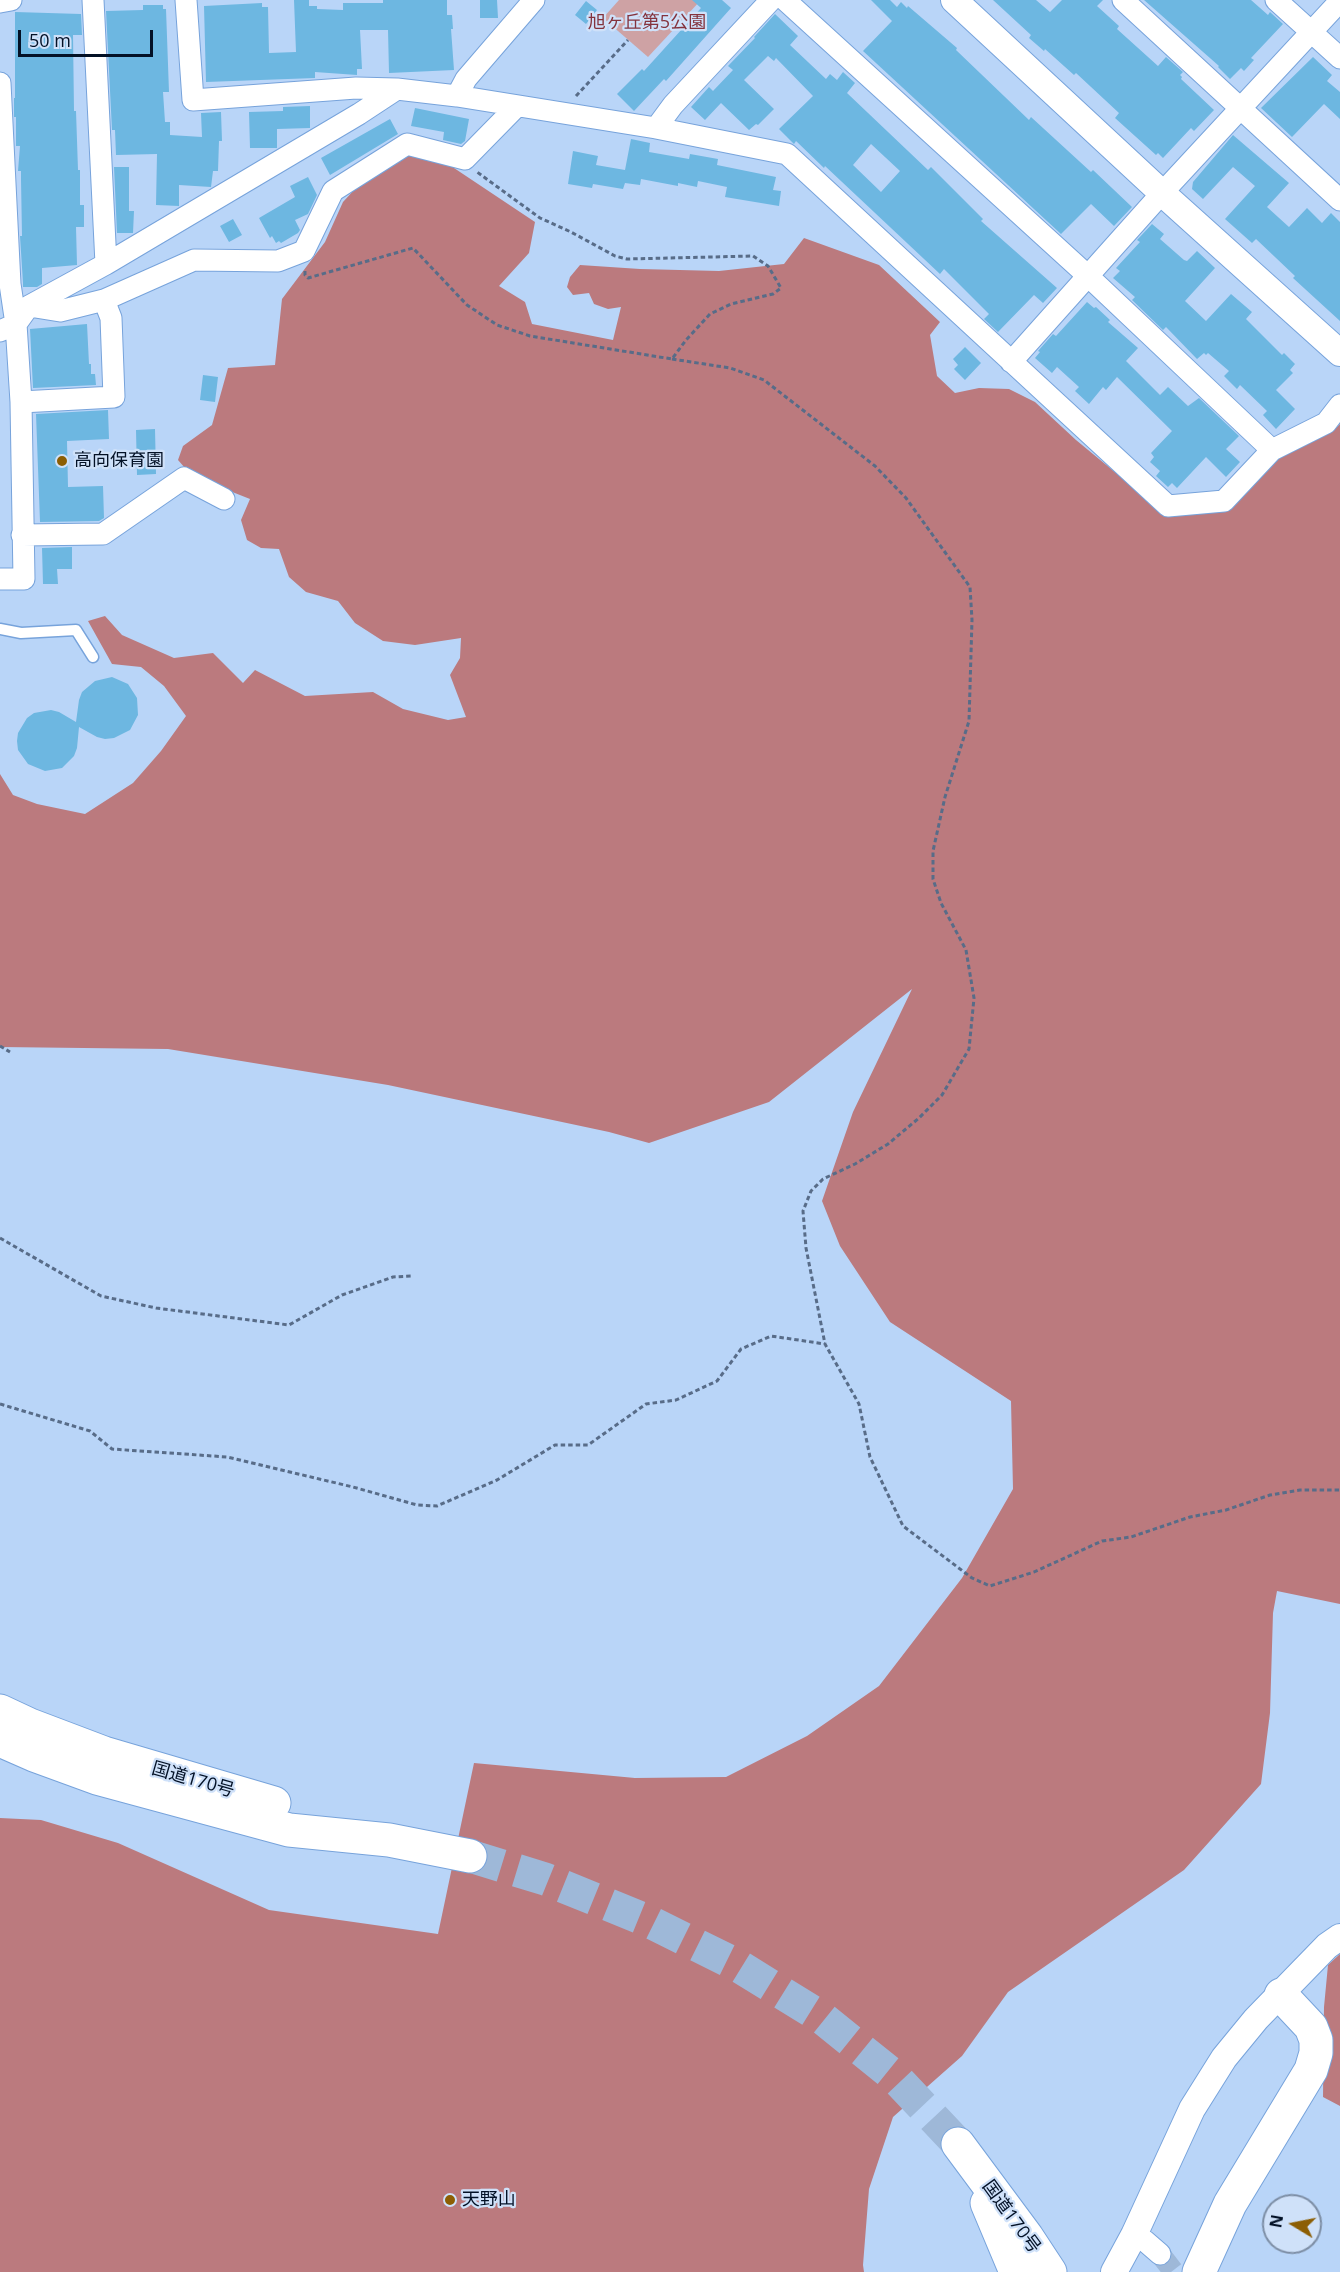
<!DOCTYPE html>
<html>
<head>
<meta charset="utf-8">
<style>
	body { margin:0 }
	#map { position:relative; width:1340px; height:2272px; overflow:hidden; background:#b9d5f8; font-family:"Open Sans",sans-serif }
	canvas { display:block }
	.north { position:absolute; left:1262px; top:2194px; width:60px; height:60px; box-sizing:border-box; background:#cfe1f9; border:2px solid #7d8ea5; border-radius:50%; rotate:280deg; font-size:16px; font-weight:700; line-height:24px; text-align:center; color:#031126 }
	.north::after { content:''; display:block; margin:auto; width:21px; height:27px; background:#8c5e04; clip-path:polygon(50% 0,100% 100%,50% 72%,0 100%) }
	.scale { position:absolute; left:18px; top:30px; width:135px; height:27px; box-sizing:border-box; border:3px solid #031126; border-top:0; padding-left:8px; font-size:18px; line-height:21px; white-space:nowrap; color:#031126; -webkit-text-stroke:4px #cfe1f9; paint-order:stroke }
</style>
</head>
<body>
<div id="map">
<canvas width="1340" height="2272"></canvas>
<div class="north">N</div>
<div class="scale">50 m</div>
</div>
<script>
const context = document.querySelector('canvas').getContext('2d');
context.lineJoin = 'round';
function paint(path, color) {
  context.fillStyle = color;
  context.fill(path, 'evenodd');
}
function poly(rows) {
  const path = new Path2D();
  for (const r of rows) {
    path.moveTo(r[0], r[1]);
    for (let i = 2; i < r.length; i += 2) path.lineTo(r[i], r[i + 1]);
  }
  return path;
}
function trace(path, color, width, dash) {
  context.strokeStyle = color;
  context.lineWidth = width;
  context.lineCap = dash ? 'butt' : 'round';
  context.setLineDash(dash || []);
  context.stroke(path);
}
function drawText(font, color, halo, rows, align = 'center') {
  context.font = font + ' "Open Sans","Noto Sans JP",sans-serif';
  context.lineWidth = 4.5;
  context.setLineDash([]);
  context.textBaseline = 'middle';
  context.strokeStyle = halo;
  context.fillStyle = color;
  for (const [text, x, y, turn = 0] of rows) {
    context.save();
    context.translate(x, y);
    context.rotate((+turn || 0) * Math.PI / 180);
    context.textAlign = isNaN(turn) ? turn : align;
    if (halo) context.strokeText(text, 0, 0);
    context.fillText(text, 0, 0);
    context.restore();
  }
}
paint(poly([
	[619,0,701,0,648,57,603,18]
]), '#cea2a4');
paint(poly([
	[406,153,448,164,535,222,529,253,499,286,525,302,532,324,613,340,621,307,608,309,594,304,589,293,573,295,567,287,570,277,580,265,640,269,719,271,784,264,804,238,879,265,940,322,930,335,937,376,955,393,979,388,1009,389,1035,402,1076,440,1168,516,1228,508,1279,457,1336,428,1340,424,1340,1604,1277,1591,1273,1613,1270,1713,1261,1784,1184,1870,1008,1992,962,2056,893,2117,869,2189,863,2265,864,2272,0,2272,0,1818,41,1820,118,1843,269,1910,438,1934,474,1763,635,1778,726,1777,807,1736,879,1686,962,1578,1013,1489,1011,1401,890,1322,840,1246,822,1201,853,1112,912,989,769,1102,649,1143,609,1132,388,1085,168,1049,0,1047,0,774,13,795,37,804,85,814,133,783,161,751,186,716,164,686,141,667,112,664,88,621,105,616,122,635,174,658,213,653,243,683,255,670,305,696,373,692,403,709,448,720,466,717,450,675,460,658,461,638,415,645,383,641,355,623,338,601,306,592,289,577,279,549,261,548,247,540,241,520,250,499,192,476,178,460,183,446,212,425,228,368,275,365,282,299,325,242,343,202,367,176],
	[1340,1954,1340,2106,1323,2097,1324,2007,1328,1965]
]), '#bb7a7e');
paint(poly([
	[294,0,309,0,309,6,317,6,317,9,343,10,343,3,383,3,383,0,447,0,447,15,452,15,453,29,451,29,454,70,389,73,388,30,360,30,362,69,357,69,357,75,315,72,315,78,206,82,204,6,262,3,262,7,268,7,269,53,296,52],
	[480,0,497,0,498,18,480,18],
	[692,0,722,0,731,8,666,81,664,79,634,111,617,94,642,69,644,71,701,8],
	[871,0,890,0,897,7,901,2,907,8,908,6,957,48,956,50,1029,120,1031,117,1091,172,1093,170,1132,207,1114,226,1091,204,1061,234,863,51,892,21],
	[993,0,1036,0,1050,12,1062,0,1103,0,1097,6,1119,26,1117,29,1158,66,1166,57,1183,72,1180,75,1182,77,1181,79,1214,110,1194,131,1191,128,1163,158,1158,153,1156,155,1115,118,1119,113,1076,73,1074,75,1045,49,1044,51,1029,38,1031,35],
	[1144,0,1251,0,1268,15,1270,12,1283,24,1251,58,1254,60,1244,71,1241,68,1230,79,1218,67,1219,66],
	[586,1,597,10,586,24,575,15],
	[143,5,163,5,163,9,166,9,169,92,163,92,165,122,170,122,170,135,202,137,201,113,221,112,222,141,219,141,218,171,213,171,211,187,179,185,179,206,156,205,157,154,116,155,115,130,112,130,106,11,143,10],
	[15,12,81,14,82,35,73,35,74,111,76,111,78,170,80,170,80,205,84,205,84,227,76,227,77,265,42,268,42,284,37,287,23,287,23,283,20,236,22,236,21,179,21,171,18,171,20,146,16,146,16,117,14,117,14,98,15,98],
	[775,14,798,36,790,45,826,79,830,74,837,80,843,72,855,83,847,93,928,170,931,167,983,219,981,221,1057,288,1043,303,1034,295,998,332,984,319,989,314,944,269,940,274,825,166,824,168,796,141,794,144,779,129,813,96,776,58,774,61,768,56,744,80,774,109,758,125,756,124,749,130,721,103,705,120,691,107,709,87,713,91,733,70,728,66,755,38,754,37],
	[871,144,900,171,881,192,853,165],
	[1313,57,1332,75,1327,81,1340,92,1340,119,1324,104,1292,137,1261,108],
	[310,106,310,128,277,129,277,148,250,148,249,112,283,111,283,107],
	[415,108,469,119,465,141,461,144,443,140,444,132,411,126],
	[390,119,398,134,330,175,321,158],
	[1233,135,1289,183,1267,207,1289,227,1307,208,1322,223,1331,213,1340,222,1340,321,1293,278,1295,276,1256,239,1252,243,1225,219,1255,186,1233,167,1203,199,1192,189,1193,182],
	[631,139,650,143,649,152,689,159,690,154,718,159,717,165,776,177,773,190,781,191,779,206,725,197,727,187,698,181,697,187,678,183,678,186,641,179,640,185,625,183,623,189,593,184,592,188,568,184,573,151,598,156,596,165,625,170],
	[114,167,129,167,129,211,134,211,133,233,117,233],
	[308,177,317,195,308,214,295,220,300,230,298,233,281,243,279,241,276,243,272,236,270,238,259,218,295,197,290,186],
	[233,219,242,235,229,242,220,226],
	[1152,224,1164,234,1160,239,1184,260,1187,261,1197,251,1215,268,1185,301,1206,321,1231,294,1252,312,1246,319,1282,355,1284,353,1295,364,1290,370,1293,373,1276,390,1295,409,1276,429,1263,415,1267,411,1240,385,1237,389,1224,376,1229,371,1208,353,1206,355,1204,353,1197,359,1166,327,1163,330,1132,300,1135,297,1113,278,1120,271,1116,268,1140,242,1137,240],
	[1087,302,1094,308,1096,307,1110,320,1108,322,1138,348,1126,361,1160,395,1168,387,1188,406,1199,398,1239,436,1226,449,1240,462,1226,477,1206,457,1177,488,1172,483,1168,487,1156,476,1160,471,1150,462,1154,457,1151,453,1172,431,1117,377,1106,390,1103,387,1089,404,1075,391,1079,387,1057,367,1052,373,1035,358,1040,352,1038,351,1053,334,1056,336],
	[87,324,89,364,91,364,91,374,95,374,96,385,33,388,30,329],
	[965,347,981,363,965,380,954,369,958,365,953,359],
	[203,375,218,377,215,402,200,400],
	[108,410,109,439,67,441,68,487,103,486,104,518,99,521,40,522,36,414],
	[155,429,156,474,137,475,136,430],
	[72,547,72,569,57,569,58,584,43,584,42,548],
	[112,677,128,684,137,698,138,715,130,730,114,738,105,739,97,737,79,727,77,748,74,756,62,768,45,771,28,764,18,750,17,741,18,733,27,718,34,713,51,710,59,712,76,722,79,700,82,692,95,681]
]), '#6db7e1');
trace(poly([
	[1160,2254,1174,2272]
]), '#9eb8d8', 21, [21, 10]);
trace(poly([
	[470,1856,545,1879,646,1920,737,1965,821,2017,894,2076,958,2144]
]), '#9eb8d8', 33, [33, 16]);
const service = poly([
	[0,629,21,633,76,630,93,657]
]);
const minor = poly([
	[93,0,106,264],
	[186,0,193,100,356,88,397,89],
	[785,0,1088,276,1272,450],
	[1123,0,1340,200],
	[1276,0,1340,58],
	[0,2,11,0],
	[0,83,10,284,16,324,21,402,24,579,0,579],
	[457,96,466,79,534,0],
	[656,128,673,105,771,0],
	[104,300,194,260,278,261,304,251,333,191,407,144,465,159,517,106],
	[0,331,16,324,29,306,106,264,359,114,397,89,457,96,656,128,787,154,1168,506,1224,501,1272,450,1326,423,1340,405],
	[1011,362,1162,193,1340,1],
	[21,402,114,397,111,318,104,300,60,311,29,306],
	[22,535,103,534,184,478,224,499],
	[1134,2235,1145,2241,1160,2254]
]);
const tertiary = poly([
	[954,0,1162,193,1340,353],
	[1114,2272,1134,2235,1192,2109,1224,2058,1256,2019,1327,1946,1340,1937]
]);
const trunk = poly([
	[0,1711,30,1725,104,1753,274,1803],
	[0,1740,34,1755,97,1778,289,1830,389,1840,470,1856],
	[958,2144,1027,2237,1050,2272],
	[987,2203,1016,2272],
	[1199,2272,1230,2204,1311,2070,1316,2053,1316,2040,1311,2027,1281,1995]
]);
trace(service, '#77a3db', 13);
trace(minor, '#77a3db', 23);
trace(tertiary, '#77a3db', 28);
trace(trunk, '#77a3db', 35);
trace(poly([
	[576,96,628,40],
	[305,271,305,275,308,278,413,248,467,305,497,325,530,336,672,359,686,340,710,314,731,304,773,294,781,288,768,266,753,256,627,259,615,256,571,232,540,218,477,172],
	[672,359,730,368,764,380,875,466,906,498,970,587,972,620,969,721,945,797,933,851,933,879,941,903,966,950,974,998,969,1049,942,1095,919,1118,888,1144,855,1164,823,1179,811,1191,803,1211,806,1248,825,1344,859,1404,870,1457,903,1526,972,1578,990,1586,1034,1572,1102,1541,1131,1537,1190,1517,1226,1510,1270,1495,1300,1490,1340,1490],
	[0,1046,10,1052],
	[0,1238,101,1296,156,1308,289,1325,342,1295,393,1277,413,1276],
	[0,1404,90,1431,112,1449,227,1457,353,1487,417,1505,437,1506,497,1480,555,1445,588,1445,646,1404,676,1400,717,1381,741,1349,771,1336,825,1344]
]), '#586c88', 3, [4.5, 3]);
trace(service, '#fff', 10);
trace(minor, '#fff', 21);
trace(tertiary, '#fff', 26);
trace(trunk, '#fff', 33);
for (const [x, y, r, color] of [
	[62,461,6,"#8c5e04"],
	[450,2200,6,"#8c5e04"]
]) {
  const dot = new Path2D();
  dot.arc(x, y, r, 0, 2 * Math.PI);
  context.fillStyle = color;
  context.fill(dot);
  trace(dot, '#cfe1f9', 2);
}
drawText('18px', '#84333d', '#cfe1f9', [
	["旭ヶ丘第5公園",647,23]
]);
drawText('18px', '#031126', '#cfe1f9', [
	["高向保育園",74,461],
	["天野山",462,2200]
], 'left');
drawText('18px', '#031126', '#cfe1f9', [
	["国道170号",193,1780,16],
	["国道170号",1011,2217,54]
]);
</script>
</body>
</html>
